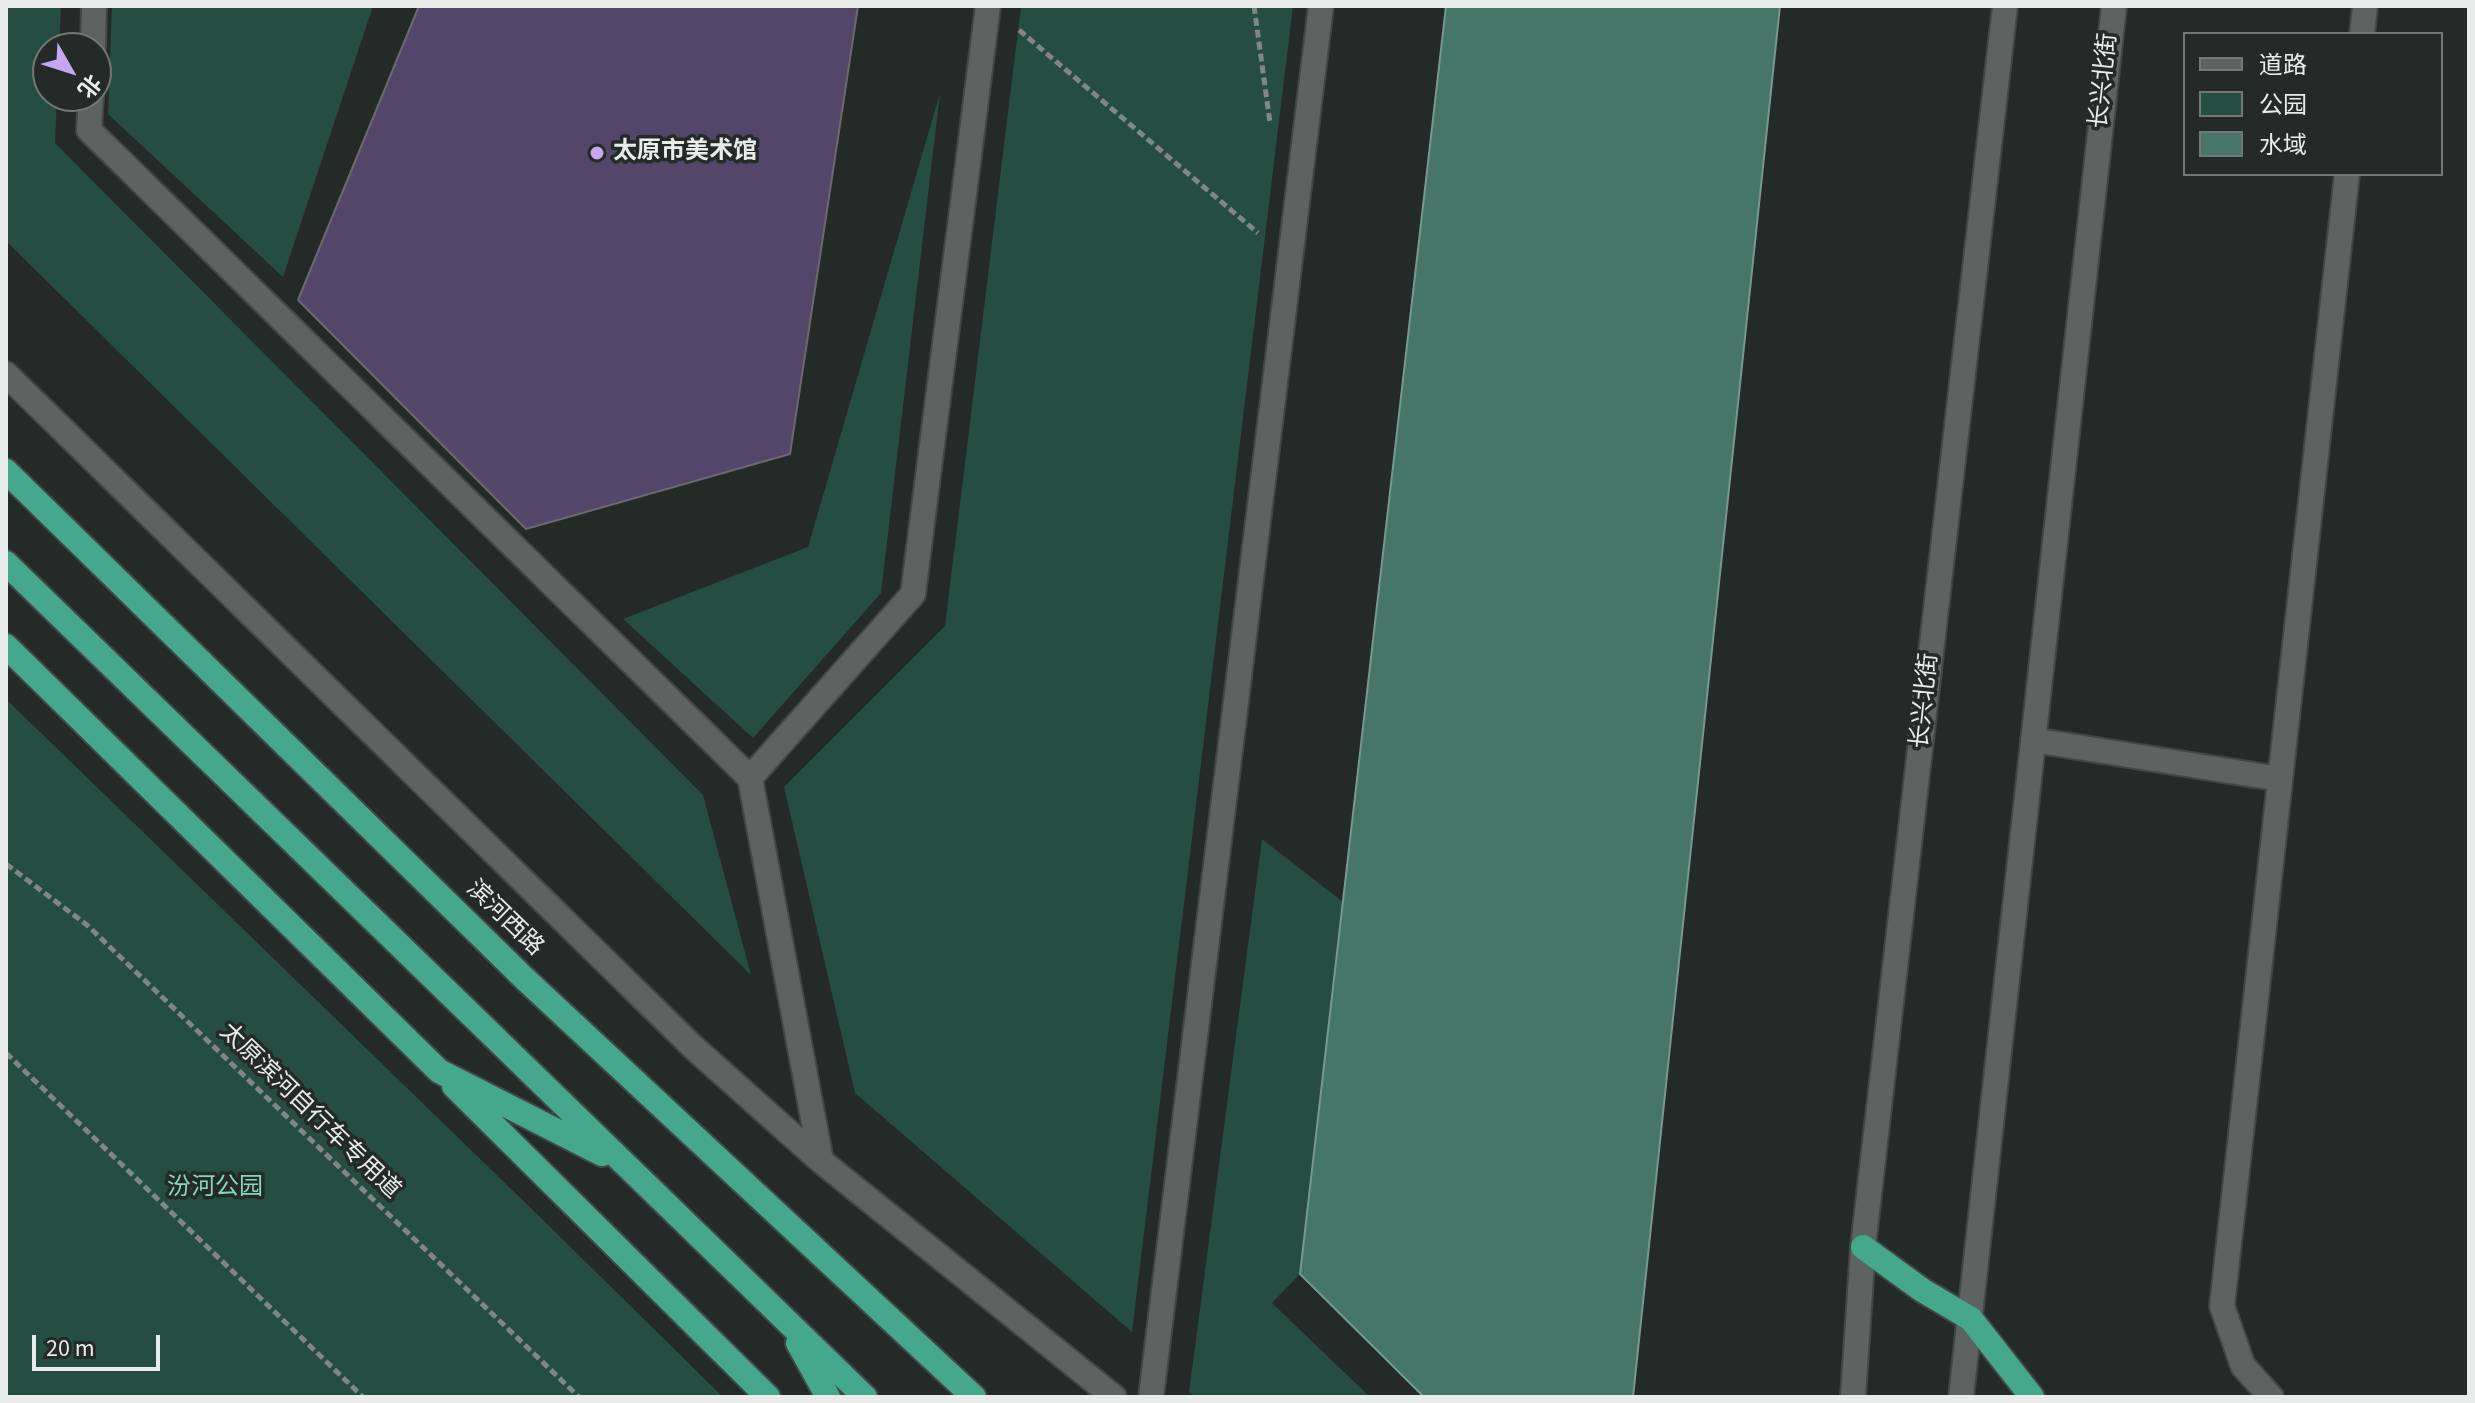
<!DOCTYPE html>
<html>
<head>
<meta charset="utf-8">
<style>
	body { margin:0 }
	#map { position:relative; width:2475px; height:1403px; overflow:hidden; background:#232a27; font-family:"Source Sans 3","Noto Sans SC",sans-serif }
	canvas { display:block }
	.frame { position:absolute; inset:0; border:8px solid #e8ecea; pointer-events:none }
	.legend { position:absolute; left:2183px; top:32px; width:260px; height:144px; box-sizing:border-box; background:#232a27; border:2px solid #727875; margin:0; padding:10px 14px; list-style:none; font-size:24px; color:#e8ecea }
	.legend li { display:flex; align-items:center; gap:16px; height:40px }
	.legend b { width:40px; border:2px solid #727875 }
	.north { position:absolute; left:32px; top:32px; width:80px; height:80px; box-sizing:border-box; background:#232a27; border:2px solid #727875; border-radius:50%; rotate:129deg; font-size:22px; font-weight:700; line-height:32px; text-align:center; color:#e8ecea }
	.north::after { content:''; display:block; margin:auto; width:28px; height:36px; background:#c6a6f0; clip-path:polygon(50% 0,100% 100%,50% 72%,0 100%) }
	.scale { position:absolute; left:32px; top:1335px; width:128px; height:36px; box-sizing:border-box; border:4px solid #e8ecea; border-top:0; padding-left:10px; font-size:24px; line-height:28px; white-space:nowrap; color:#e8ecea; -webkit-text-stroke:6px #232a27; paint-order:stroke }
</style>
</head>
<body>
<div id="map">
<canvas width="2475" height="1403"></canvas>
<div class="frame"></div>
<ul class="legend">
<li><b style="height:10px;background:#5c6360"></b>道路</li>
<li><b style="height:22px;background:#254d41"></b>公园</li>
<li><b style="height:22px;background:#467668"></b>水域</li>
</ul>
<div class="north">北</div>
<div class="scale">20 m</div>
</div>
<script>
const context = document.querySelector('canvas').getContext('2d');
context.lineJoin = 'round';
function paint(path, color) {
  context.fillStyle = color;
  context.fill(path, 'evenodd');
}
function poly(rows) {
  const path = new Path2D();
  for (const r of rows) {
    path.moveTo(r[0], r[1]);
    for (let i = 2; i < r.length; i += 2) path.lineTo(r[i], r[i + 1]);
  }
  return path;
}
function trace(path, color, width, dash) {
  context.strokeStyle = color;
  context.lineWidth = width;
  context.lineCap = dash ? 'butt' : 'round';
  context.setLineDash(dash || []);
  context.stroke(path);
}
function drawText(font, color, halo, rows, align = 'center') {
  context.font = font + ' "Source Sans 3","Noto Sans SC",sans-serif';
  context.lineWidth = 7;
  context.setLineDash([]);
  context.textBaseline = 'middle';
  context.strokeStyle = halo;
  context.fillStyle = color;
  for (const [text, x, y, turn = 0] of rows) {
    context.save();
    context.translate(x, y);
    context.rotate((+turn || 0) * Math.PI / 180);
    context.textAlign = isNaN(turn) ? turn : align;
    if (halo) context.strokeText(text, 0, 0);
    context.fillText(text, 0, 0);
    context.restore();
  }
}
paint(poly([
	[6,6,61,6,59,48,48,48,48,96,57,96,55,143,703,795,751,975,6,241],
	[112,6,373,6,283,277,108,114],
	[1021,6,1293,6,1132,1332,855,1093,784,787,945,626],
	[940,93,881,593,753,738,623,619,808,547],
	[6,699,540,1217,723,1397,6,1397],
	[1262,839,1343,902,1300,1274,1272,1303,1370,1397,1195,1397,1189,1392]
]), '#254d41');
const water = poly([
	[1446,6,1780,6,1633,1397,1424,1397,1300,1274,1446,6]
]);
paint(water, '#467668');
trace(water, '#77998f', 2);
const building = poly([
	[419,6,858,6,790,454,526,529,298,300,419,6]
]);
paint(building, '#544668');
trace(building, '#6b696f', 2);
const minor = poly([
	[2362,34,2365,6],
	[93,48,94,6],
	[91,96,89,130,750,778],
	[6,374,693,1047,821,1161,1114,1397],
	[2033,740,2280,779],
	[821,1161,750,778,913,594,988,6],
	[1151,1397,1321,6],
	[1853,1397,1863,1247,2005,6],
	[1961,1397,2114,6],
	[2271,1397,2243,1366,2222,1306,2347,174]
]);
const highway = poly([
	[6,471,525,979,974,1397],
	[6,563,865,1397],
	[6,646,439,1071,602,1154],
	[454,1086,768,1397],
	[1863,1247,1922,1290,1971,1319,2032,1397],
	[798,1343,828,1397]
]);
trace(minor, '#424644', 28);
trace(highway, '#424644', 28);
trace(poly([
	[1254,6,1270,123],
	[1019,30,1258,233],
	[6,864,87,925,579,1397],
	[6,1053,363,1397]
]), '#808683', 5, [8, 4]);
trace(minor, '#5c6360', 24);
trace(highway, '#45a78c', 24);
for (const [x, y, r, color] of [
	[597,153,8,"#c6a6f0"]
]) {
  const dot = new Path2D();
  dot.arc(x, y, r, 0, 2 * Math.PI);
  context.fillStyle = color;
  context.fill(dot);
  trace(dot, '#232a27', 3);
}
drawText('24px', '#e8ecea', '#232a27', [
	["长兴北街",2105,81,-84],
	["长兴北街",1926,701,-84],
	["滨河西路",504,919,44],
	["太原滨河自行车专用道",309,1112,44]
]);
drawText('bold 24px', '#e8ecea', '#232a27', [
	["太原市美术馆",613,153]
], 'left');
drawText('24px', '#85d7bd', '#232a27', [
	["汾河公园",215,1189]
]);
</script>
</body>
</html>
